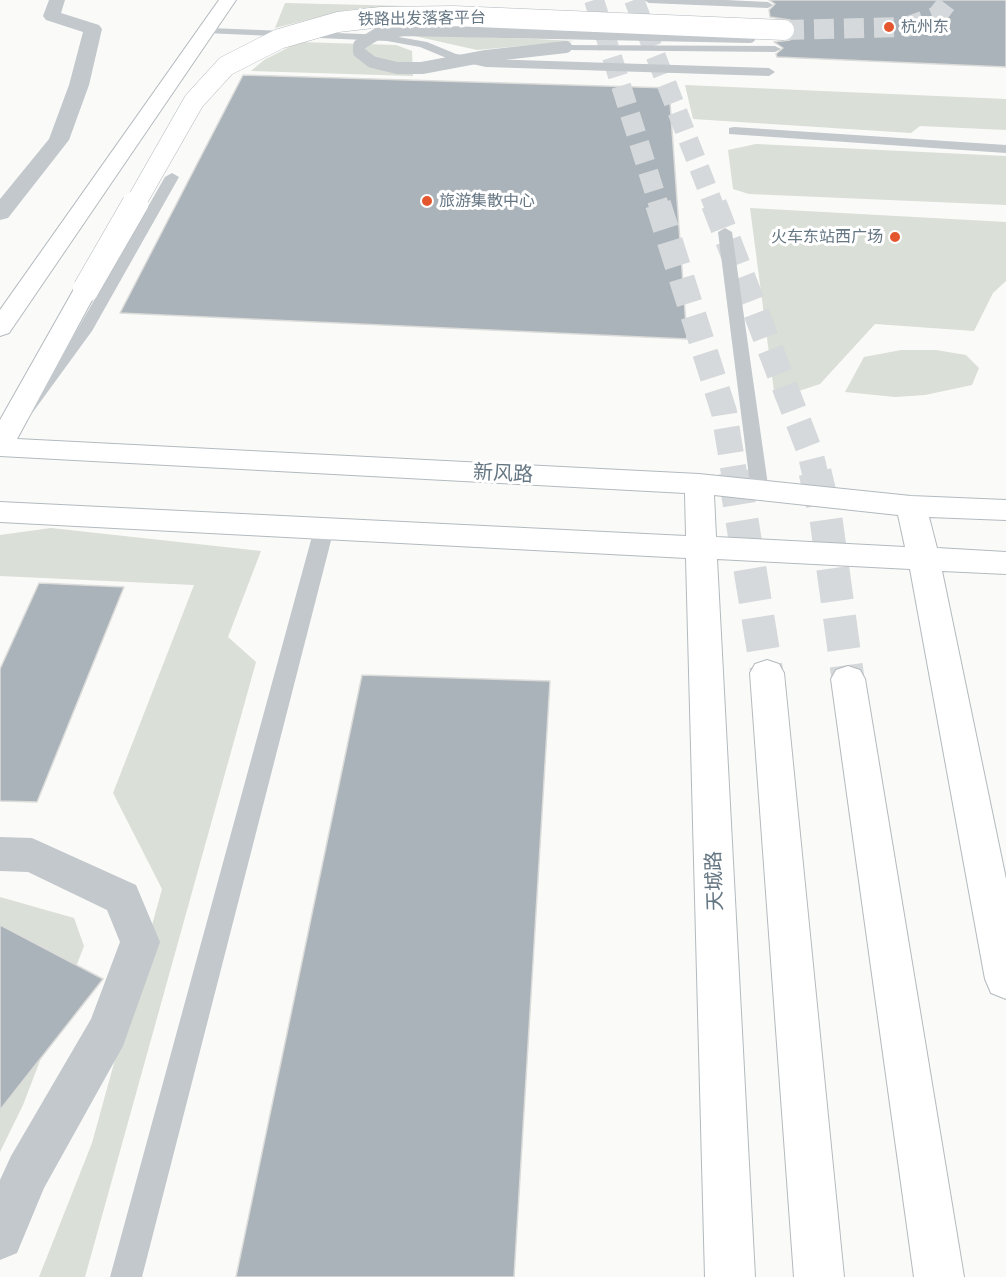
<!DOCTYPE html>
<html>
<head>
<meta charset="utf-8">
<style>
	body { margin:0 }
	canvas { display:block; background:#fafaf8 }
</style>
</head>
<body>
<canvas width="1006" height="1277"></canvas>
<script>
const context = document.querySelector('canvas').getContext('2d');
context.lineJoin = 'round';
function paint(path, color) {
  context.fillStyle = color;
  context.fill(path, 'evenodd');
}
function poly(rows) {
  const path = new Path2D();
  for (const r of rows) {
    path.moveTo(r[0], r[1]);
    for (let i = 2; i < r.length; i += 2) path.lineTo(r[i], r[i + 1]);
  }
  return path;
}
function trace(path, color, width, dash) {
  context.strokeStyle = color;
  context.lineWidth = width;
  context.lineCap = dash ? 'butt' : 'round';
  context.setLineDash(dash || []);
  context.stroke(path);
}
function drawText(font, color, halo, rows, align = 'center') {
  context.font = font + ' "Work Sans","Noto Sans SC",sans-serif';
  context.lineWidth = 6;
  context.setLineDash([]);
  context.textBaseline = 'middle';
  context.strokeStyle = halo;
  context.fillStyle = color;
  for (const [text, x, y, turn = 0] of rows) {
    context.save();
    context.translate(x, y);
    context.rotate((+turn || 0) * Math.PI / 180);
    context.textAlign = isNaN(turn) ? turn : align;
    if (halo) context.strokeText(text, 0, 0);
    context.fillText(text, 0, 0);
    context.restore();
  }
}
paint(poly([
	[285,3,406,6,347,10,275,28],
	[410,35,536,39,575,41,477,50],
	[299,42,396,45,412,51,413,76,251,71,264,60],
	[685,85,1006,99,1006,130,920,126,911,133,693,119],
	[756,144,1006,156,1006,205,749,194,733,189,728,150],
	[750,208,1006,222,1006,281,993,293,974,331,875,324,820,384,775,399],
	[901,350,936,350,966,355,979,368,972,385,925,395,895,397,845,392,864,357],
	[51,528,261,551,228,637,256,662,85,1277,39,1277,92,1143,162,889,113,793,194,585,0,576,0,535],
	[0,897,74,918,84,946,23,1105,0,1152]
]), '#dadfd7');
const building = poly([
	[769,0,1006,0,1006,67,777,57,776,54,783,48,774,42,790,40,796,30,790,20,770,17,769,10,775,4,769,0],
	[243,75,669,88,687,339,120,313,243,75],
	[39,583,124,587,37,802,0,801,0,669,39,583],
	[362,675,550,681,514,1277,236,1277,362,675],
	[0,925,103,979,0,1110,0,925]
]);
paint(building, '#aab3b9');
trace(building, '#dcdcda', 1.5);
trace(poly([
	[784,30,906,27,937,16,949,0]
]), '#d5d9db', 20, [20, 10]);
trace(poly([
	[594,0,659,206],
	[634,0,714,206]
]), '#d5d9db', 20, [20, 10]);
trace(poly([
	[658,204,724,412,734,473],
	[714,204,810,452,815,473]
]), '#d5d9db', 26, [26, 13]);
trace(poly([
	[734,472,767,673],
	[815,472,826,519,848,679]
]), '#d5d9db', 33, [33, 16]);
const secondary = poly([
	[219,0,236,0,9,333,0,336,0,310,219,0],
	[86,282,95,284,98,289,17,439,699,474,911,496,1006,500,1006,520,929,517,937,548,1006,552,1006,574,942,571,1006,879,1006,999,991,993,985,979,910,569,717,559,755,1277,705,1277,686,558,0,522,0,502,686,536,685,493,0,456,0,420,74,289,77,284,86,282],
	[714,495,898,515,905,547,716,537,714,495]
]);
const primary = poly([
	[767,660,779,664,784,673,844,1277,794,1277,750,673,755,664,767,660],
	[848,666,860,670,865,679,964,1277,914,1277,831,679,836,670,848,666]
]);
trace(secondary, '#b3babf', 2);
trace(primary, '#b5babe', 2);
paint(poly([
	[644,0,726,0,768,2,773,5,768,8,649,3,644,0],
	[209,28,387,35,427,42,456,54,486,59,769,68,775,72,769,76,486,67,449,59,420,47,387,41,205,33,203,31,209,28],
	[562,45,775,46,781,49,775,52,566,50,562,49,562,45],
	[734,127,1006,145,1006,153,729,134,729,128,734,127],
	[172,173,179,177,92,331,6,449,0,451,0,432,77,330,165,177,172,173],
	[725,228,732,232,769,492,767,496,760,498,753,496,751,492,718,232,725,228],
	[324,522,331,524,334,529,142,1277,110,1277,314,529,317,524,324,522]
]), '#c3c8cc');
paint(poly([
	[49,0,65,0,61,13,99,25,102,29,89,85,69,140,8,218,0,220,0,199,49,139,69,85,83,32,46,20,43,16,49,0],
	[0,837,32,838,136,885,160,942,123,1046,44,1188,17,1253,0,1260,0,1180,11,1156,91,1019,120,942,107,910,28,872,0,871,0,837]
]), '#c3c8cc');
paint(secondary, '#fff');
paint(primary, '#fff');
const secondaryBridgeFar1 = poly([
	[134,206,194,101,226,66,279,39,338,22,381,17,454,16,784,30]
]);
const secondaryBridge = poly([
	[86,289,135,204]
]);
trace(secondaryBridgeFar1, '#b3babf', 21, []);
trace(secondaryBridge, '#b3babf', 27, []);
trace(poly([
	[566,47,486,56,422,68,397,68,372,62,359,52,359,45,377,34,404,30,750,37]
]), '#c3c8cc', 12);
trace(secondaryBridgeFar1, '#fff', 20);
trace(secondaryBridge, '#fff', 26);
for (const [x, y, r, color] of [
	[889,27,6,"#e4572e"],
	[427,201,6,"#e4572e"],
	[895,237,6,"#e4572e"]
]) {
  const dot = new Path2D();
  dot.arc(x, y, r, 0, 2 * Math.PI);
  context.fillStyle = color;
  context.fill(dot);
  trace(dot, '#fff', 2);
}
drawText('16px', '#657683', '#fff', [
	["铁路出发落客平台",422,19,-1]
]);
drawText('16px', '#657683', '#fff', [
	["杭州东",901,27],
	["旅游集散中心",439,201],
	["火车东站西广场",883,237,"right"]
], 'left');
drawText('20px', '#657683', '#fff', [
	["新风路",503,474,3],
	["天城路",715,881,-92]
]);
</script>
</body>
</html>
